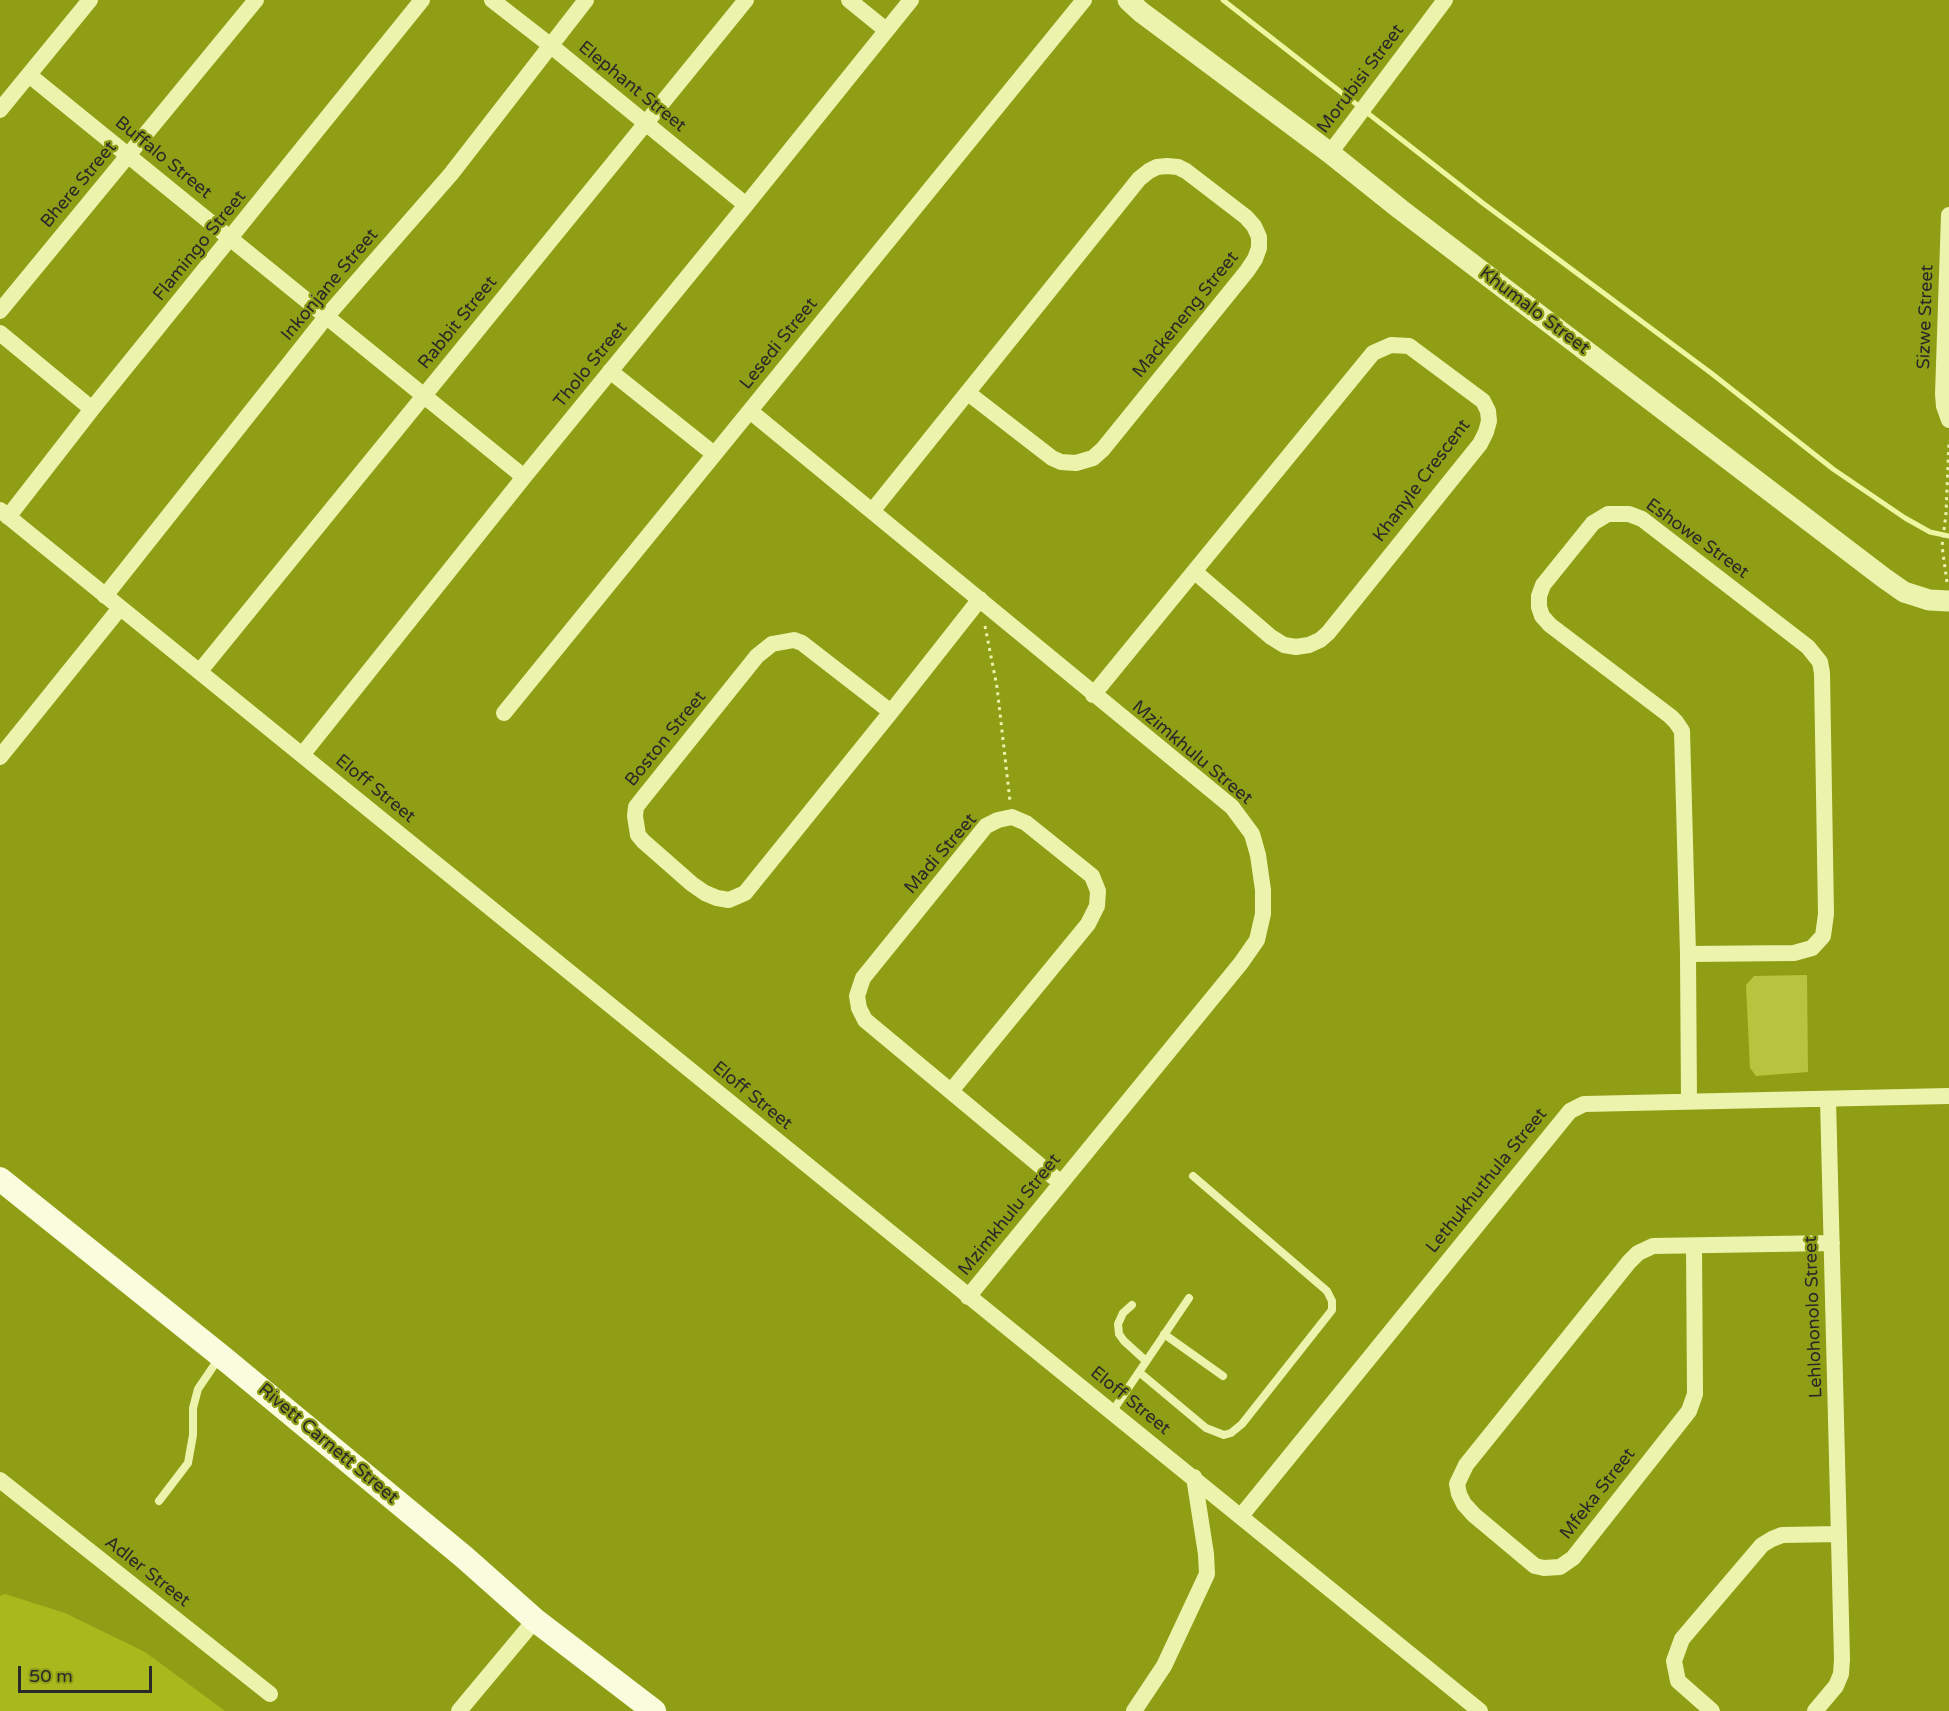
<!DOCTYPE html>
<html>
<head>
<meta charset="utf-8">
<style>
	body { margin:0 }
	#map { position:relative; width:1949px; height:1711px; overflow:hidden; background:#8f9e15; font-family:"Varela Round",sans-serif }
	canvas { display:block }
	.scale { position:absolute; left:18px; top:1666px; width:134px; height:27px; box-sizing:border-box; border:3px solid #292929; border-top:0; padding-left:8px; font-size:18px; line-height:21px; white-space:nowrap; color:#292929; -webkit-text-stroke:4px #8f9e15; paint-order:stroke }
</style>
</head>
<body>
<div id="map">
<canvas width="1949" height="1711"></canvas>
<div class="scale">50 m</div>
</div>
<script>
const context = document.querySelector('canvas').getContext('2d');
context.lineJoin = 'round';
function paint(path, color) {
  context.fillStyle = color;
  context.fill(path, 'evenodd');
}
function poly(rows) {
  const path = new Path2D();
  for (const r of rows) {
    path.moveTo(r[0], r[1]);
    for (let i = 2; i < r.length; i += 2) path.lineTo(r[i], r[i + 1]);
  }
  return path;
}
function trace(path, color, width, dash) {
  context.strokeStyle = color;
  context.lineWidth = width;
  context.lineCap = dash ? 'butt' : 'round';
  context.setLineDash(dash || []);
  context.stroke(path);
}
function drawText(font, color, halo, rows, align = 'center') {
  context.font = font + ' "Varela Round",sans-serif';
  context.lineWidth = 4.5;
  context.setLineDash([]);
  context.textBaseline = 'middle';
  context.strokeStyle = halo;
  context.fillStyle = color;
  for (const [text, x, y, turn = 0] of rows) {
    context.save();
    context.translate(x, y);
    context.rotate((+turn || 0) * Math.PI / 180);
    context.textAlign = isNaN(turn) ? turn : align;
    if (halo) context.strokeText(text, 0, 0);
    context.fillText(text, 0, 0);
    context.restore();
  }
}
paint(poly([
	[5,1594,65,1613,145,1652,225,1711,0,1711,0,1596]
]), '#a8b81d');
trace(poly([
	[1223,0,1484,204,1711,373,1833,469,1905,518,1930,532,1949,536]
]), '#eef6a0', 5);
paint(poly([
	[1807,975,1808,1072,1756,1076,1750,1068,1746,985,1754,976]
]), '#b7c53e');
trace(poly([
	[1947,582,1942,546,1946,514,1949,440],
	[985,626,997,687,1010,801]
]), '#ecf3ad', 3, [3, 4.5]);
trace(poly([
	[1132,1305,1123,1313,1118,1324,1119,1334,1124,1341,1146,1361],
	[1164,1334,1223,1376],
	[1139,1372,1206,1428,1224,1435,1231,1433,1242,1424,1332,1310,1332,1301,1327,1291,1193,1176],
	[1112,1412,1189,1298],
	[159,1501,188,1463,193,1435,193,1408,198,1389,219,1358]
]), '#ecf3ad', 8);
trace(poly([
	[492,0,550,45,746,205],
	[849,0,886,30],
	[29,75,524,477],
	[0,110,90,0],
	[1330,153,1445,0],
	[1949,215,1943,394,1944,406,1949,420],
	[0,311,256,0],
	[0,333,92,409],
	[610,371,714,454],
	[750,411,1232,807,1252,834,1258,855,1263,890,1263,914,1257,940,1241,963,968,1297],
	[0,510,1480,1711],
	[873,510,1139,179,1149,171,1157,167,1167,166,1178,167,1186,171,1246,217,1254,226,1259,237,1259,248,1255,259,1247,271,1103,449,1093,458,1076,463,1061,462,1052,458,968,393],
	[8,517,92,409,422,0],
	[105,596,326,317,451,174,586,0],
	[200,671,746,0],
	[1093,695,1373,353,1391,345,1409,346,1483,401,1488,411,1489,421,1486,432,1480,444,1328,633,1320,640,1309,645,1296,647,1284,645,1271,637,1195,572],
	[891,712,802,643,794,640,772,644,757,656,643,798,636,807,635,816,638,835,643,841,692,884,705,893,717,898,729,900,745,893,891,712,980,599],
	[504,713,1084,0],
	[302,755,524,477,746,205,911,0],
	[0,757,120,608],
	[1688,954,1794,953,1812,948,1823,936,1826,914,1822,673,1820,662,1808,647,1642,519,1629,514,1608,514,1593,523,1543,585,1539,596,1539,607,1542,616,1550,625,1670,716,1676,722,1682,731,1688,954,1689,1101],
	[951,1091,1088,924,1097,906,1098,891,1092,876,1026,823,1012,817,998,820,986,826,863,978,857,996,859,1008,865,1020,1061,1183],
	[1694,1246,1695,1394,1689,1411,1573,1558,1560,1567,1544,1568,1535,1566,1474,1515,1464,1504,1459,1494,1457,1484,1466,1465,1629,1262,1638,1253,1653,1246,1832,1243],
	[0,1480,270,1694],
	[1241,1516,1570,1111,1584,1104,1949,1096],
	[459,1711,535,1620],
	[1134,1711,1164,1666,1207,1574,1206,1554,1194,1477],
	[1712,1711,1678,1681,1674,1661,1682,1639,1762,1545,1772,1539,1782,1535,1839,1534],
	[1815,1711,1836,1686,1841,1674,1842,1659,1828,1099]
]), '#ecf3ad', 16);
trace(poly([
	[1128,0,1141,12,1330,153,1400,209,1884,578,1904,592,1929,600,1949,601]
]), '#ecf3ad', 21);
trace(poly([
	[0,1179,221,1356,464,1557,535,1620,654,1711]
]), '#f9fddd', 24);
drawText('18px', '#292929', '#8f9e15', [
	["Morubisi Street",1361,79,-53],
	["Elephant Street",632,87,39],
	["Buffalo Street",163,158,39],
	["Bhere Street",79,185,-50],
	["Flamingo Street",200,246,-51],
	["Inkonjane Street",330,285,-50],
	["Khumalo Street",1534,311,37],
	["Mackeneng Street",1186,315,-51],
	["Sizwe Street",1926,317,-88],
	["Rabbit Street",458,323,-51],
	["Lesedi Street",779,344,-51],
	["Tholo Street",591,365,-51],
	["Khanyle Crescent",1422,481,-53],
	["Eshowe Street",1697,539,36],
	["Boston Street",666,739,-51],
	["Mzimkhulu Street",1192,753,40],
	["Eloff Street",375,789,39],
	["Madi Street",941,854,-49],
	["Eloff Street",752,1096,39],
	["Lethukhuthula Street",1487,1181,-51],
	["Mzimkhulu Street",1010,1215,-51],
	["Lehlohonolo Street",1814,1317,-92],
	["Eloff Street",1130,1401,39],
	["Rivett Carnett Street",328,1444,40],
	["Mfeka Street",1598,1494,-52],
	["Adler Street",147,1572,38]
]);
</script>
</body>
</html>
